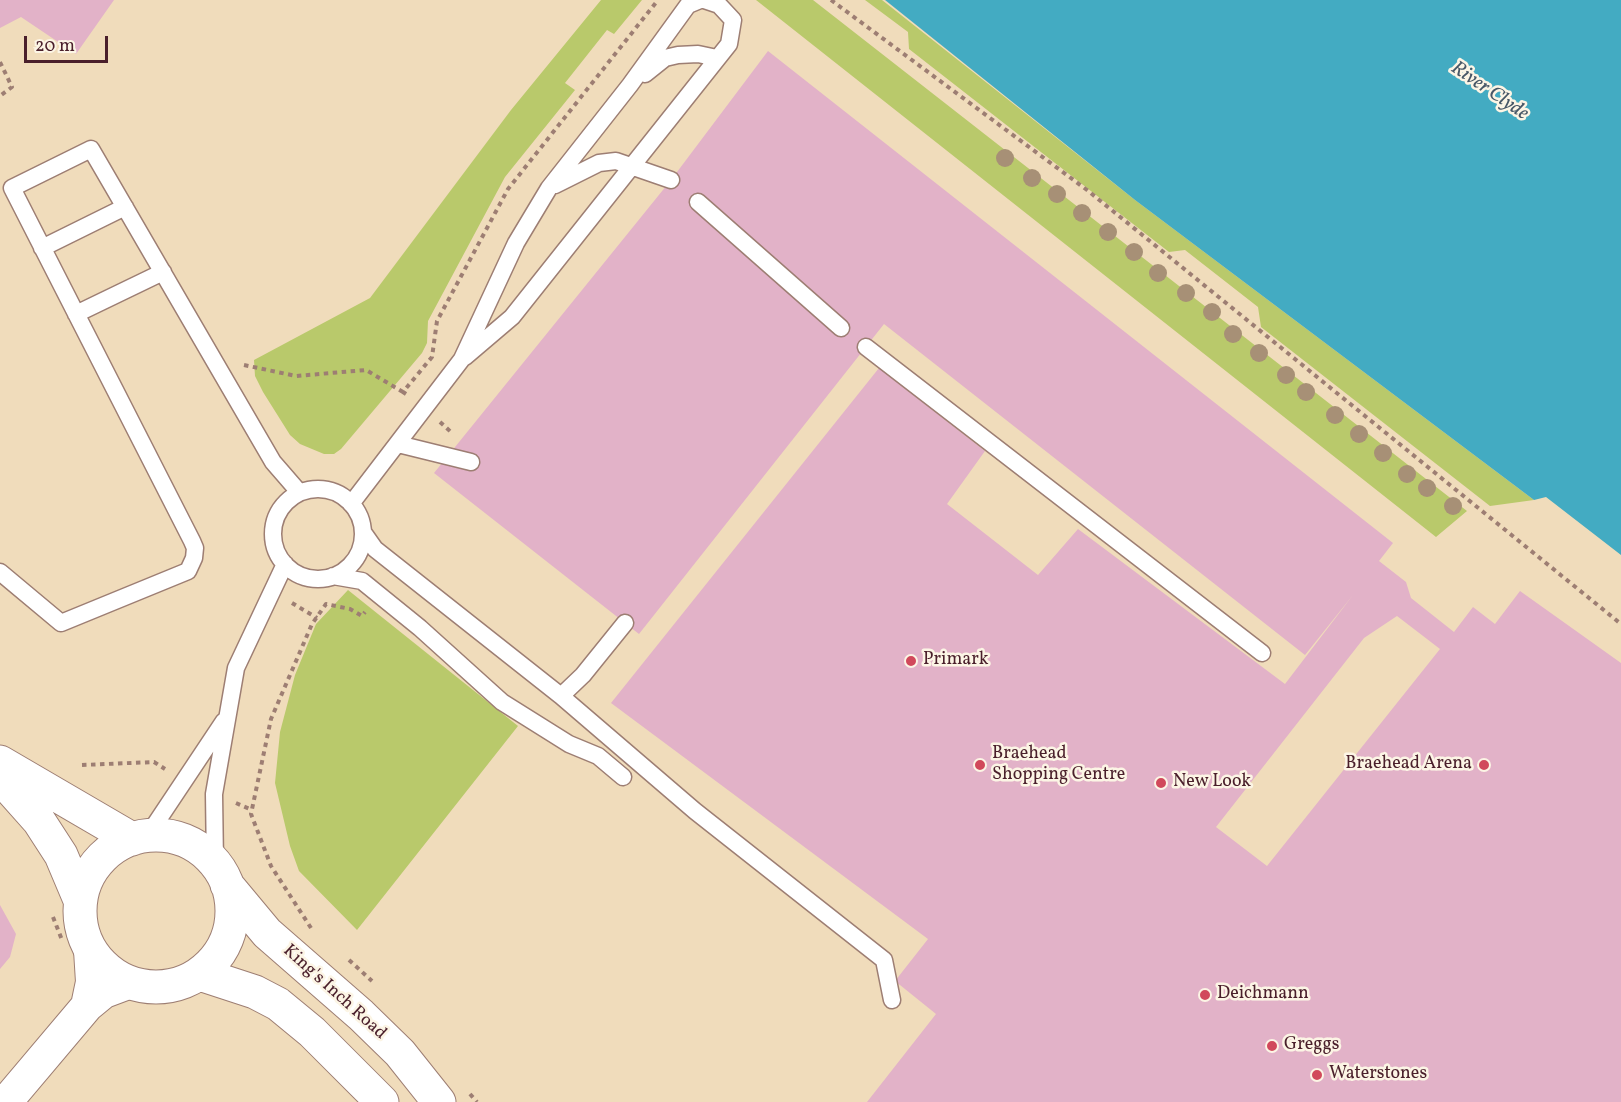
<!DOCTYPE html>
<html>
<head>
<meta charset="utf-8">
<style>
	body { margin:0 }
	#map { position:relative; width:1621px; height:1102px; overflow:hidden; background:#f0dcbb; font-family:Vollkorn,serif }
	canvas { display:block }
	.scale { position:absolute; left:24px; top:36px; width:84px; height:27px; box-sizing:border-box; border:3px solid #4a1f2b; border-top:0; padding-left:8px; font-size:18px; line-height:21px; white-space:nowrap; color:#4a1f2b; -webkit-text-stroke:4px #fcf5e5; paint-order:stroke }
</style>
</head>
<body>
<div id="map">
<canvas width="1621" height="1102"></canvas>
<div class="scale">20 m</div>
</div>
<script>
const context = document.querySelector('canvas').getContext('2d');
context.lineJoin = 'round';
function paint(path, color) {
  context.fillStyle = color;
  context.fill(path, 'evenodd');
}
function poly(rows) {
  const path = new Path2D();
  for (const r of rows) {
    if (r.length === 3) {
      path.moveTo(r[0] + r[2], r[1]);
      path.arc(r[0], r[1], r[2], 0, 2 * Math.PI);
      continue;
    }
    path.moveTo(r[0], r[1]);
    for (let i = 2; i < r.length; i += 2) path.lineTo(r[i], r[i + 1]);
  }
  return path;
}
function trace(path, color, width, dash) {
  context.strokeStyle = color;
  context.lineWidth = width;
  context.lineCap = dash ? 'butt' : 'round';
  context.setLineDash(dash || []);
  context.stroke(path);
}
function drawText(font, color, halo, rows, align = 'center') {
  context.font = font + ' Vollkorn,serif';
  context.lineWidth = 5;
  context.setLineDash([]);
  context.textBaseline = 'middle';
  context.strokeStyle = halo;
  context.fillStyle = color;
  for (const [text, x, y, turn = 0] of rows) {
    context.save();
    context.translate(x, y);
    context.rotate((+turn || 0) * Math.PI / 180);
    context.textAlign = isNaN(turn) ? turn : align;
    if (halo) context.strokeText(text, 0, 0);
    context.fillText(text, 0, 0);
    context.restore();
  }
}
paint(poly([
	[601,0,642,0,614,34,607,30,565,83,575,90,505,177,428,321,427,343,422,353,341,449,334,454,324,454,300,444,290,435,263,392,255,376,254,360,370,298,511,110],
	[756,0,813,0,1467,511,1436,537],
	[865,0,882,0,1135,200,1534,500,1490,506,1261,327,1258,307,1185,250,1169,252,909,49,908,32],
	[348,590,518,726,357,930,299,871,290,846,275,783,280,732,295,675,316,624]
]), '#b9c96b');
paint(poly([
	[885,0,1621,0,1621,555,1546,497,1534,500,1135,200]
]), '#43abc2');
paint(poly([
	[0,0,114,0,76,54,21,17,0,28],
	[768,51,1393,543,1379,561,1406,582,1411,598,1454,632,1473,607,1495,624,1520,591,1621,663,1621,1102,867,1102,936,1014,895,981,928,939,611,703,879,368,985,451,947,504,1038,575,1078,529,1285,684,1353,595,1305,655,884,324,639,634,434,473,671,180],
	[1397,616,1440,649,1267,866,1216,827,1364,638],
	[0,905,16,934,10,957,0,969]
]), '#e2b2c8');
const service = poly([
	[645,74,665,58,678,55,698,54,717,58],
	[555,185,599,163,616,161,671,180],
	[698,202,841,328],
	[42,248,125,207],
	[76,314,163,272],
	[866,347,1262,653],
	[465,357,512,317,729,44,733,20,719,5,704,0],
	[398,444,471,462],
	[318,534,45],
	[351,504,462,359,516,243,549,188,630,85,688,5,700,0],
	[363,532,375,549,561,696,695,811,884,960,892,1000],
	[0,572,61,623,188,571,194,558,195,548,192,541,12,188,91,149,273,462,299,492],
	[333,576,362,581,420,628,502,702,569,744,598,756,623,777],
	[561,696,583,675,625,623],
	[148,835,224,721],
	[215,864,214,794,236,668,285,564]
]);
const minor = poly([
	[87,1006,92,982,90,950],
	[6,1102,87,1006,104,992,128,983]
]);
const tertiary = poly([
	[0,762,132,839],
	[0,777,39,821,61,855,80,900],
	[156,911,76],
	[227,885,267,933,361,1015,400,1053,439,1102],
	[200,974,255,992,278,1004,312,1032,382,1102]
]);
trace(service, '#9d7e73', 19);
trace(minor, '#9d7e73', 34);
trace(tertiary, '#9d7e73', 35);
trace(poly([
	[831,0,1087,190,1621,624],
	[0,62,12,87,0,96],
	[244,365,296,376,366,370,403,392],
	[406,394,403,392,432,357,437,321,508,189,658,0],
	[440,422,452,433],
	[292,603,317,618],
	[82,765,154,762,165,769],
	[236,803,252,810],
	[53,917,62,940],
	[311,928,271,866,251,814,271,719,312,624,326,604,350,609,362,616,365,612],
	[349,960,372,981],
	[470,1094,477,1102]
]), '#9d7e73', 4, [4.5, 4.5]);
trace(service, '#fff', 16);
trace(minor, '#fff', 32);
trace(tertiary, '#fff', 33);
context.fillStyle = '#a79076';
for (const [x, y] of [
	[1005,158],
	[1032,178],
	[1057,194],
	[1082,213],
	[1108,232],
	[1134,252],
	[1158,273],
	[1186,293],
	[1212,312],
	[1233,334],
	[1259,353],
	[1286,375],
	[1306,392],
	[1335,415],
	[1359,434],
	[1383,453],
	[1407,474],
	[1427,488],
	[1453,506]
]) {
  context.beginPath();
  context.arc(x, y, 9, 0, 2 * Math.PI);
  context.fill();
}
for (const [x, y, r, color] of [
	[911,661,6,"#d1495b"],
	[980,765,6,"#d1495b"],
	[1484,765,6,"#d1495b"],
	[1161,783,6,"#d1495b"],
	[1205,995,6,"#d1495b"],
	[1272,1046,6,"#d1495b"],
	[1317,1075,6,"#d1495b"]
]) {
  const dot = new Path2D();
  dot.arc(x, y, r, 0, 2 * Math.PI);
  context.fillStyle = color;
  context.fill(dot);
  trace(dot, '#fcf5e5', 2);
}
drawText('18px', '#4a1f2b', '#fcf5e5', [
	["Primark",923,661],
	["Braehead",992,755],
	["Shopping Centre",992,776],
	["Braehead Arena",1472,765,"right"],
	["New Look",1173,783],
	["Deichmann",1217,995],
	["Greggs",1284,1046],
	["Waterstones",1329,1075]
], 'left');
drawText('18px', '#4a1f2b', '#fcf5e5', [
	["King's Inch Road",334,993,42]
]);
drawText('italic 20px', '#475767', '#fcf5e5', [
	["River Clyde",1489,92,34]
]);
</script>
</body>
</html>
